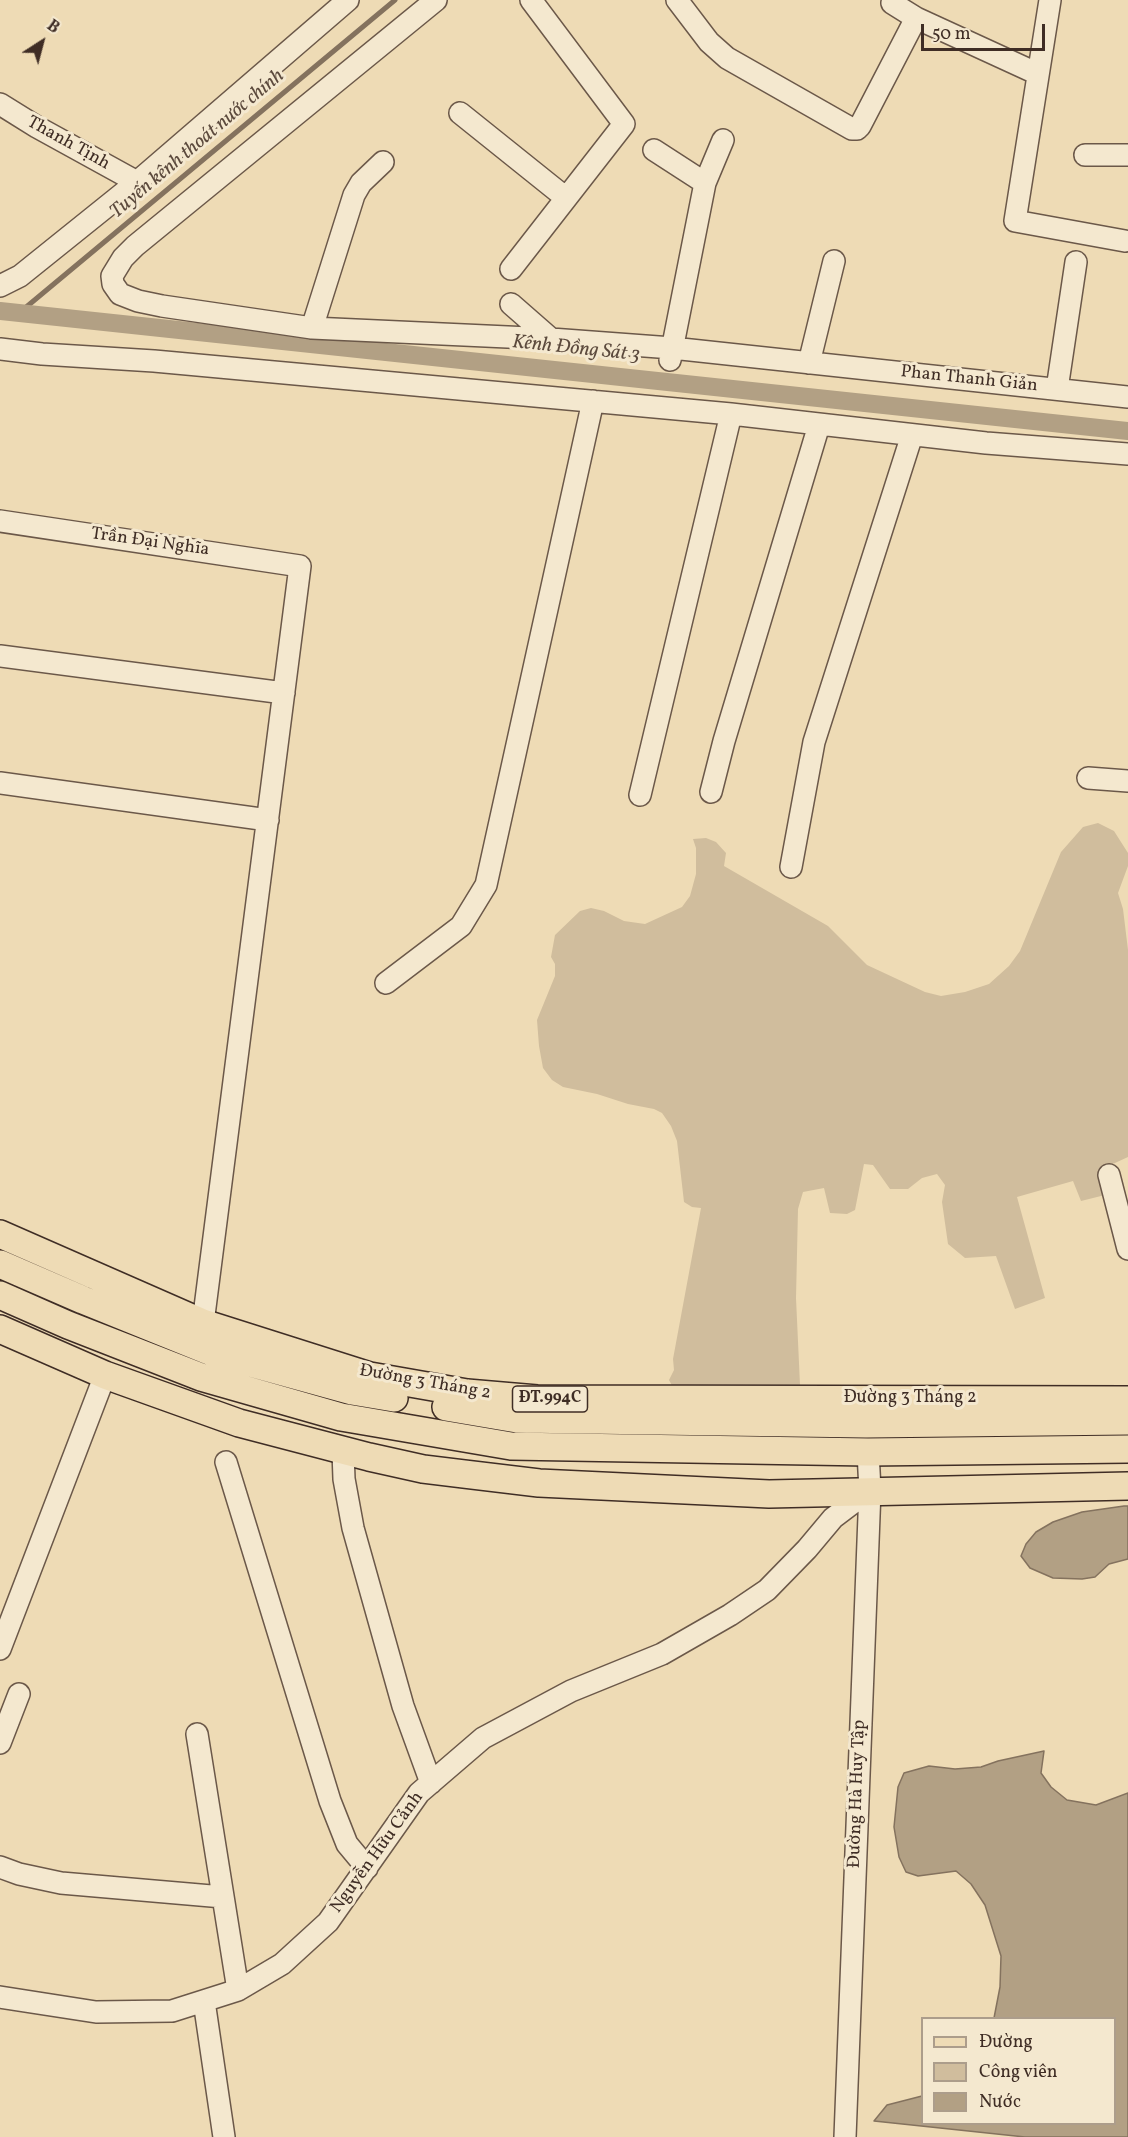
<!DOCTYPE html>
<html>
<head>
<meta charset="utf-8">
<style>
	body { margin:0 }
	#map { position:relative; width:1128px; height:2137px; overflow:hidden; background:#eedbb5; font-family:Vollkorn,serif }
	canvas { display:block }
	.legend { position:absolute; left:921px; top:2017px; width:195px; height:108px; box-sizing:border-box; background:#f4e8cf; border:2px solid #ac9d8b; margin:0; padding:8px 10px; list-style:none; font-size:18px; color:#3f2d25 }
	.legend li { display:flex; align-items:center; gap:12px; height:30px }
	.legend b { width:30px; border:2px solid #ac9d8b }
	.north { position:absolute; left:12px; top:12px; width:60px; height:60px; -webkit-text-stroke:4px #f4e8cf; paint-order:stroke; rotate:36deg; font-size:16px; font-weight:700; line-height:24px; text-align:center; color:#3f2d25 }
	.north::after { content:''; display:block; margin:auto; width:21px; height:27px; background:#3f2d25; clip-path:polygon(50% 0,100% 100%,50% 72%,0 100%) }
	.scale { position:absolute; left:921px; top:24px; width:124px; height:27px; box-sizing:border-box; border:3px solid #3f2d25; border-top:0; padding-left:8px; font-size:18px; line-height:21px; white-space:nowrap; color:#3f2d25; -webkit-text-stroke:4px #f4e8cf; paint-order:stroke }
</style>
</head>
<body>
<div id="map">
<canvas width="1128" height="2137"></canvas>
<ul class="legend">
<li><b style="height:8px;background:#eedbb5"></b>Đường</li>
<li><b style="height:16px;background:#d0bd9d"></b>Công viên</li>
<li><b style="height:16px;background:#b2a084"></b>Nước</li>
</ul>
<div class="north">B</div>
<div class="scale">50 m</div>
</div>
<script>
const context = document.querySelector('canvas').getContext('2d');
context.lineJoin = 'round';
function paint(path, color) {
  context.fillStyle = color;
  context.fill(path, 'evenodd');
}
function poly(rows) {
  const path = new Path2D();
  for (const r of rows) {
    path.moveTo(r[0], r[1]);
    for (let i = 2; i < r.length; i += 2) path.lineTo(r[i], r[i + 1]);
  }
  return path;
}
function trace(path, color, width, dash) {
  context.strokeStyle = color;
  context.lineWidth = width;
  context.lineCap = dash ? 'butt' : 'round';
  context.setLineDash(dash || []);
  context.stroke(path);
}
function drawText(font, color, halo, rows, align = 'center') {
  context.font = font + ' Vollkorn,serif';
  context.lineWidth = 6;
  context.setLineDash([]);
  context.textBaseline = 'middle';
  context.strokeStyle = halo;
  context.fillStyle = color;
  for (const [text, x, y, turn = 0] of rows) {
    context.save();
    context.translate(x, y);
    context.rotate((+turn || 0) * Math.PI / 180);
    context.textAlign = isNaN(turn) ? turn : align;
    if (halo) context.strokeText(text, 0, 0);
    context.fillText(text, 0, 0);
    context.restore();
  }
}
paint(poly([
	[1098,823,1114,831,1128,853,1128,866,1118,893,1123,909,1128,950,1128,1157,1104,1168,1109,1194,1081,1201,1073,1181,1017,1197,1045,1298,1015,1309,996,1256,965,1258,948,1244,942,1202,945,1185,937,1174,922,1178,908,1189,890,1189,873,1165,864,1164,855,1210,847,1214,830,1213,824,1188,803,1192,798,1209,796,1298,800,1385,674,1389,669,1380,674,1370,673,1359,701,1208,692,1207,684,1202,677,1141,671,1126,662,1113,654,1109,628,1104,597,1094,563,1087,552,1080,543,1068,539,1046,537,1020,555,976,555,964,551,957,555,935,580,911,591,908,604,911,624,921,645,924,682,907,690,896,696,874,696,848,693,839,706,838,716,842,726,853,724,866,828,926,867,965,925,992,941,996,965,992,989,984,1009,966,1020,951,1061,852,1083,827]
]), '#d0bd9d');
const water = poly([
	[1124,1506,1128,1506,1128,1559,1109,1564,1095,1577,1082,1579,1053,1578,1030,1568,1021,1556,1026,1544,1036,1532,1053,1522,1082,1512,1124,1506],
	[1044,1751,1041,1773,1051,1787,1067,1800,1096,1805,1128,1793,1128,2137,1025,2137,874,2121,887,2105,922,2096,922,2124,1114,2124,1114,2018,994,2018,1000,1987,1001,1956,985,1905,971,1884,956,1871,918,1876,906,1872,899,1857,894,1827,898,1787,904,1773,929,1766,955,1769,981,1767,998,1761,1044,1751]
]);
paint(water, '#b2a084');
trace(water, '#84725e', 1.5);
trace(poly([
	[19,313,395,0]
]), '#84725e', 5);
trace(poly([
	[0,311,1128,431]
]), '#b2a084', 18);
const minor = poly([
	[436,0,135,246,123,258,112,276,113,284,120,294,138,301,162,306,312,328,551,339,672,348,1128,397],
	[677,0,709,42,727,58,852,129,857,129,860,126,916,18,892,3],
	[1050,0,1015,221,1125,241],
	[916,18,1038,74],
	[0,104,37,127,137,182],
	[460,113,566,198],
	[654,150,705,183],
	[1085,155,1128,155],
	[511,269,624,124,531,0],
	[0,286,20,276,137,182,348,0],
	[511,304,551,339],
	[312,328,354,195,361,183,383,162],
	[0,349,42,354,154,361,731,414,986,443,1128,454],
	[670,360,705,183,723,140],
	[809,363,834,261],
	[1057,389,1076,262],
	[0,521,300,566,203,1323],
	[0,656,284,693],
	[1088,778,1128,781],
	[0,783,268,820],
	[711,792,724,741,819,425],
	[640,795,731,414],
	[791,867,814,742,912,435],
	[386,983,461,926,486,885,593,401],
	[1109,1175,1128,1249],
	[343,1451,344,1479,353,1528,403,1706,431,1783],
	[226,1462,330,1801,347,1844,367,1868],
	[0,1649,105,1375],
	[197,1734,238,1990],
	[0,1743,19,1694],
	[0,1867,19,1874,61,1883,223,1897],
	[0,1997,96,2012,172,2011,238,1990,282,1964,328,1922,419,1793,483,1738,571,1691,662,1654,730,1615,767,1590,807,1549,833,1518,870,1490],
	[204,2001,224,2137],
	[845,2137,870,1490,868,1452]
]);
const major = poly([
	[0,1234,203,1323,370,1376,467,1393,537,1399,1128,1400],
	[0,1264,83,1300,214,1353,352,1391,394,1398],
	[0,1295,68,1325,201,1377,341,1417,511,1446,868,1452,1128,1449],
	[0,1329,105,1375,239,1423,369,1457,423,1469,464,1474,539,1483,769,1494,1128,1486],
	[446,1407,517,1419,866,1424,1128,1421]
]);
trace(minor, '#6b5849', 24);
trace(major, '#3f2d25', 30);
trace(minor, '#f4e8cf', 21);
trace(major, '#eedbb5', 27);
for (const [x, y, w] of [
	[550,1399,75]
]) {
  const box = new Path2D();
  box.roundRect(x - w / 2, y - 13, w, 26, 4.5);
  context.fillStyle = '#f4e8cf';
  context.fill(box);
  trace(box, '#3f2d25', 1.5);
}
drawText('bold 16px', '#3f2d25', null, [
	["ĐT.994C",550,1399]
]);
drawText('18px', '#3f2d25', '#f4e8cf', [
	["Thanh Tịnh",68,144,29],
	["Phan Thanh Giản",969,380,6],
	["Trần Đại Nghĩa",150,543,8],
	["Đường 3 Tháng 2",425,1383,10],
	["Đường 3 Tháng 2",910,1399],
	["Đường Hà Huy Tập",858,1794,-88],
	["Nguyễn Hữu Cảnh",378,1853,-54]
]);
drawText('italic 20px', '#5c4a3d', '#f4e8cf', [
	["Tuyến kênh thoát nước chính",198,145,-40],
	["Kênh Đồng Sát 3",576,350,6]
]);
</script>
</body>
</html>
